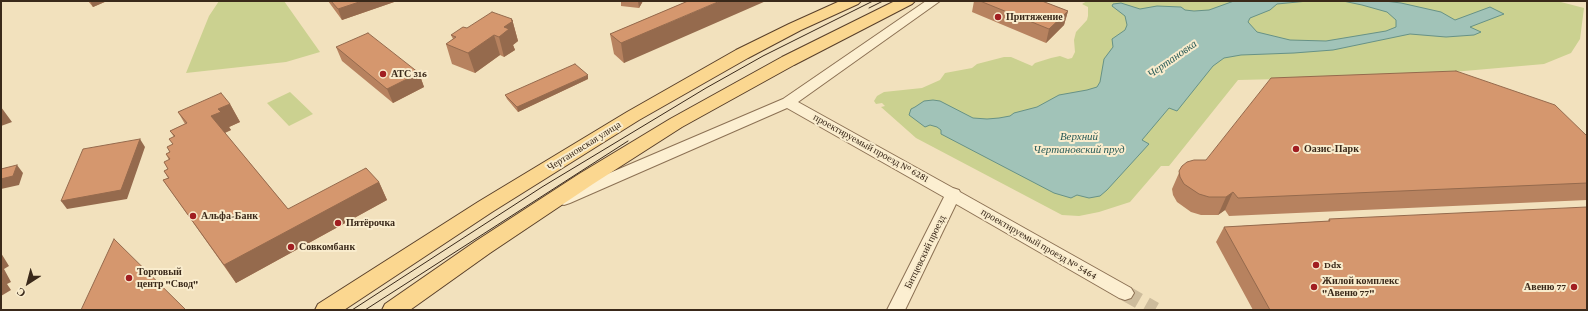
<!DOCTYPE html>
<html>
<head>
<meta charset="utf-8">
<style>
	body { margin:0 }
	#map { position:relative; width:1588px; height:311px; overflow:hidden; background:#f2e1bd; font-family:"Crimson Pro",serif }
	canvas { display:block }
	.frame { position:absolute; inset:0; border:2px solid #3a291a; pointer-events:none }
	.north { position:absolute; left:8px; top:263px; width:40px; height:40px; -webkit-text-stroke:3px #f9eccd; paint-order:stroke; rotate:216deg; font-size:11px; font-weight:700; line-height:16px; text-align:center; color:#3a291a }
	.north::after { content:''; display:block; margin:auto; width:14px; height:18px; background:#3a291a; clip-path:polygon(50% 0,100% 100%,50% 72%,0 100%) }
</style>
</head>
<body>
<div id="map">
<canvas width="1588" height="311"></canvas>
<div class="frame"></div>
<div class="north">С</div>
</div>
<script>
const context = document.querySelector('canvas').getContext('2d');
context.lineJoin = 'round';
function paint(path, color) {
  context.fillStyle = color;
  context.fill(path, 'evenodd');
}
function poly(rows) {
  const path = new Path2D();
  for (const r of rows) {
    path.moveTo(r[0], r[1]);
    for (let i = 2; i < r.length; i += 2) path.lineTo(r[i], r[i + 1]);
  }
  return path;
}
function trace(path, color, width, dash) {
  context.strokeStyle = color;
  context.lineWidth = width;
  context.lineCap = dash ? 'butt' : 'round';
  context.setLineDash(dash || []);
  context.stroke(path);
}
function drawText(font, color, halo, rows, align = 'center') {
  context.font = font + ' "Crimson Pro",serif';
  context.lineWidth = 4;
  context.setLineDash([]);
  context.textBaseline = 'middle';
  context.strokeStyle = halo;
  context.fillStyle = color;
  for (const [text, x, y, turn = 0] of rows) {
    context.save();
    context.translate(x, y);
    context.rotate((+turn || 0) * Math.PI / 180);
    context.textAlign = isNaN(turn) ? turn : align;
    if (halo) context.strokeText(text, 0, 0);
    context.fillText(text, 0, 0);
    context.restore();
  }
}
paint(poly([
	[219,1,284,1,320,52,286,62,186,73,209,16],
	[1087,1,1557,1,1584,8,1580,39,1571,53,1544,64,1407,76,1238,80,1169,166,1161,166,1130,202,1099,212,1079,216,1062,215,916,138,881,107,885,106,882,103,876,104,874,101,877,96,884,92,922,88,940,80,945,73,972,68,977,64,1004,57,1011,57,1032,66,1035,63,1051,58,1060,56,1068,59,1072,58,1075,52,1074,40,1076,32,1087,20,1088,16,1088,7,1082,4],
	[290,92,313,114,289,126,267,103]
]), '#cbd190');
const water = poly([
	[1234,1,1308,1,1277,4,1270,10,1250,18,1248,22,1257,32,1290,40,1326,41,1386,31,1396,27,1396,20,1387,12,1362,5,1343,1,1385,1,1401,3,1441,12,1455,20,1490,7,1504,14,1470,27,1481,32,1474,35,1446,37,1410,34,1333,50,1294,53,1241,55,1224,58,1213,66,1177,111,1169,108,1142,140,1149,144,1107,190,1100,196,1089,198,1077,195,1071,198,1054,193,941,134,941,130,937,127,930,125,925,127,909,115,911,109,915,107,924,101,933,100,940,101,973,118,987,119,999,118,1010,116,1014,113,1037,107,1059,95,1087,90,1097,87,1100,82,1104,59,1113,47,1112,39,1125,30,1127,25,1125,16,1112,6,1113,4,1121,3,1140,9,1157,6,1181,7,1185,10,1194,11,1209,10,1234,1]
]);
paint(water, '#a1c3b8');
trace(water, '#679286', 1);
trace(poly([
	[1125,293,1155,310]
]), '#cdbc9c', 16, [16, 8]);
const minor = poly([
	[926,1,940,1,798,102,953,188,959,190,960,192,1131,288,1134,293,1131,298,1125,300,1119,298,956,204,905,310,887,310,944,197,787,108,570,203,564,205,558,203,556,199,558,195,783,99,926,1]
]);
const major = poly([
	[840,1,861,1,858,4,801,30,748,58,639,120,492,212,344,310,315,310,318,304,478,202,627,112,736,50,789,24,840,1],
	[895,1,915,1,912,4,794,65,682,127,593,184,490,253,410,310,382,310,385,304,476,241,579,174,670,119,782,57,895,1]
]);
trace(minor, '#8c7154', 2);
trace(major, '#593f29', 2);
paint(minor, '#fcefd1');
paint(major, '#fbd790');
trace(poly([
	[869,8,883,1],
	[352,310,542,187,706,88,763,56,873,1],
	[365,310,628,141]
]), '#3a291a', 1);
paint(poly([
	[88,1,107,1,93,7],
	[328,1,397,1,342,20],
	[621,1,643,1,639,8,621,6],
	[688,1,624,63,614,54,610,34],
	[974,1,1042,1,1068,11,1064,25,1046,43,972,12],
	[512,19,518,41,513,45,515,50,504,57,500,55,475,73,452,64,446,44,453,39,451,35],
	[336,47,419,73,424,87,393,103,342,61],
	[588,79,518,112,507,99,505,95],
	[230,104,240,122,229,127,231,130,225,133,288,209,379,182,387,200,236,283,163,180,168,178,164,171,168,169,164,162,169,160,166,154,170,152,167,147,173,144,169,139,174,137,170,131,185,124,178,112],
	[1587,136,1587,200,1229,216,1225,210,1218,215,1201,215,1191,212,1177,202,1173,195,1172,189,1182,166,1206,160],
	[1329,219,1587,310,1253,310,1216,242,1224,227,1328,221]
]), '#b7825f');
paint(poly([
	[90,1,107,1,93,7],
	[362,1,397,1,342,20,338,9],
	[638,1,643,1,639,8],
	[720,1,766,1,624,63,621,43],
	[1068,11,1064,25,1046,43,1049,29],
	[512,19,518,41,513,45,515,50,504,57,499,37,504,27],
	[494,35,500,55,475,73,468,53],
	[419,73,424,87,393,103,387,89],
	[588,75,588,79,518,112,517,107],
	[230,104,240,122,229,127,231,130,222,134,211,116,218,109],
	[1,107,12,122,1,126],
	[140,139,145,147,127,199,67,209,61,201],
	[17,165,23,173,19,185,1,189,1,179],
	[379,182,387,200,236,283,224,265],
	[1233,192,1225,210,1218,215,1226,197],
	[1,253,9,266,4,269,11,282,7,284,11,290,1,296]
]), '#956a4d');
const building = poly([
	[331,1,362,1,338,9,331,1],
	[688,1,720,1,621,43,610,34,688,1],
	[980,1,1042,1,1068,11,1049,29,980,1],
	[492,12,512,19,511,20,513,21,504,27,509,29,499,37,494,35,468,53,446,44,456,37,451,35,463,27,467,28,492,12],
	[368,33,419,73,387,89,336,47,368,33],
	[575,64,588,75,517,107,505,95,575,64],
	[1456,71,1555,105,1587,136,1587,183,1238,198,1233,192,1226,197,1209,197,1199,194,1184,184,1180,177,1179,171,1182,166,1187,162,1194,160,1206,160,1271,78,1456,71],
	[221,93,230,104,218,109,221,112,211,116,288,209,366,168,379,182,224,265,163,180,169,178,164,171,168,169,164,162,170,159,166,154,170,152,167,147,173,144,169,139,175,136,170,131,187,123,178,112,221,93],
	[140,139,121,190,61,201,83,149,140,139],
	[17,165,13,176,1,179,1,169,17,165],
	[1587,207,1587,310,1270,310,1224,227,1330,221,1329,219,1587,207],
	[114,239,186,310,81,310,114,239],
	[1,270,3,274,1,275,1,270],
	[1,279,3,282,1,283,1,279]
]);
paint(building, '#d5976e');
trace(building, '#956a4d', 1);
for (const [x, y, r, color] of [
	[998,17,4,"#a11e21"],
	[383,74,4,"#a11e21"],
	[1296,149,4,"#a11e21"],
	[193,216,4,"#a11e21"],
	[338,223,4,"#a11e21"],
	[291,247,4,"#a11e21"],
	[1316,265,4,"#a11e21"],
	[129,278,4,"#a11e21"],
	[1314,287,4,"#a11e21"],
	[1574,287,4,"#a11e21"]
]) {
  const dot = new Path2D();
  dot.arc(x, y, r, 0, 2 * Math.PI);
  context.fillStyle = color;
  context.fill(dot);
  trace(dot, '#f9eccd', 1.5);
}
drawText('bold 10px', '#3a291a', '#f9eccd', [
	["Притяжение",1006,17],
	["АТС 316",391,74],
	["Оазис-Парк",1304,149],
	["Альфа-Банк",201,216],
	["Пятёрочка",346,223],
	["Совкомбанк",299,247],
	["Ddx",1324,265],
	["Торговый",137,272],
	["центр \"Свод\"",137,284],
	["Жилой комплекс",1322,281],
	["\"Авеню 77\"",1322,293],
	["Авеню 77",1566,287,"right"]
], 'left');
drawText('10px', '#3a291a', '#f9eccd', [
	["Чертановская улица",584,146,-32],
	["проектируемый проезд № 6281",871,148,29],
	["проектируемый проезд № 5464",1039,244,30],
	["Битцевский проезд",925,252,-64]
]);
drawText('italic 11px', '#285b57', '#f9eccd', [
	["Чертановка",1172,59,-35],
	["Верхний",1079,137],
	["Чертановский пруд",1079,150]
]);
</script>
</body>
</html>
